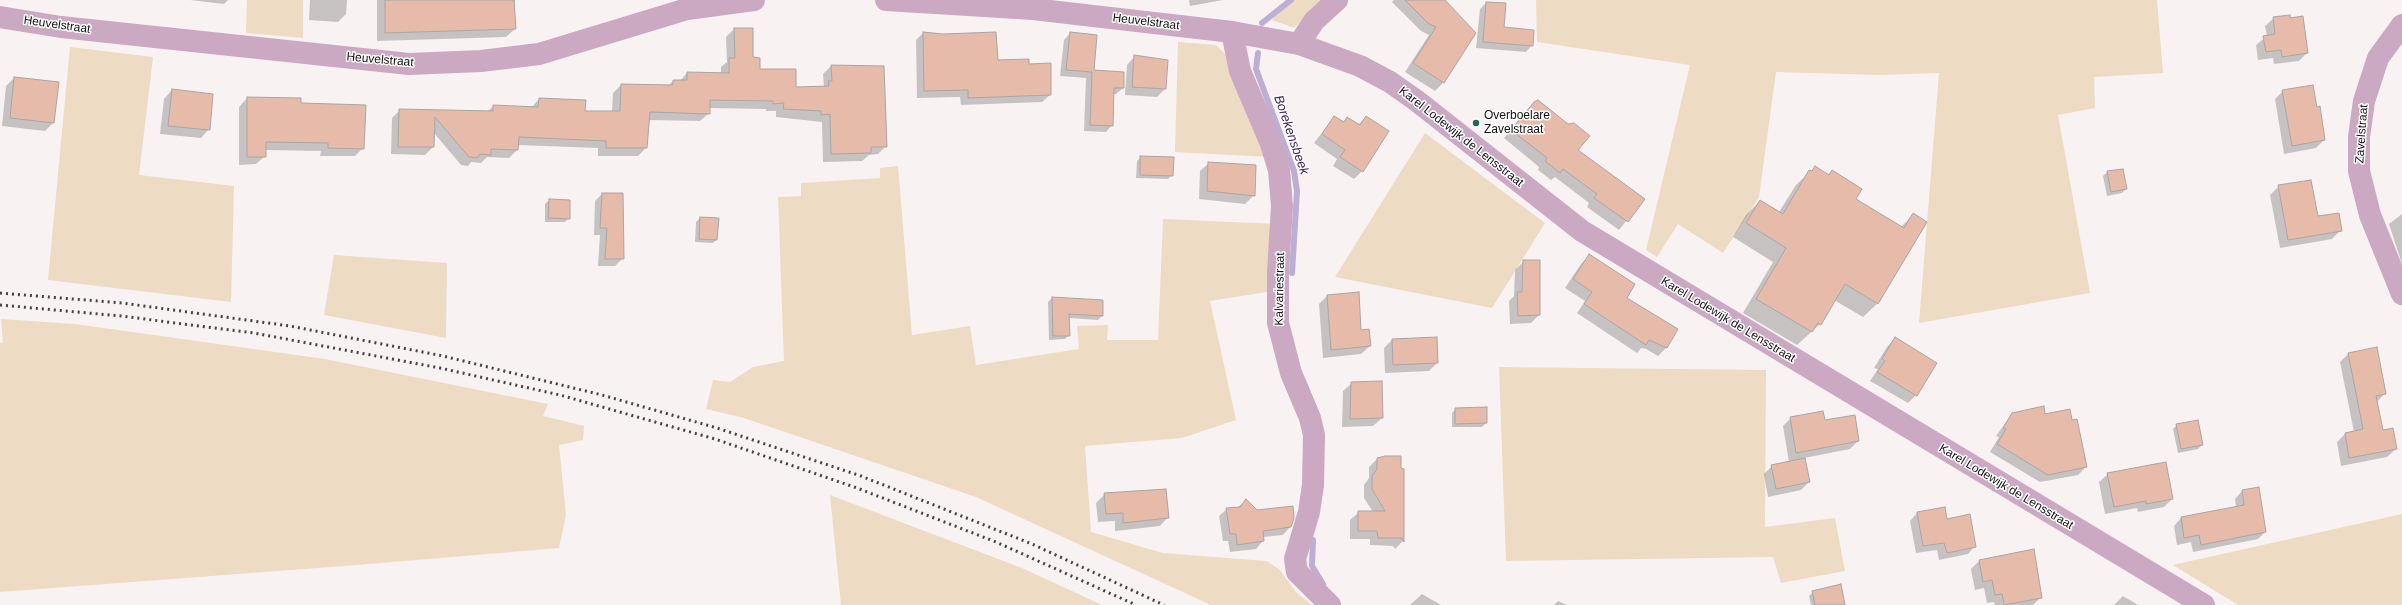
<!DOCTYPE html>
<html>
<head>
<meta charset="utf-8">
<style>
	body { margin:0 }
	canvas { display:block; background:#f8f2f3 }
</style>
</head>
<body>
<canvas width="2402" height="605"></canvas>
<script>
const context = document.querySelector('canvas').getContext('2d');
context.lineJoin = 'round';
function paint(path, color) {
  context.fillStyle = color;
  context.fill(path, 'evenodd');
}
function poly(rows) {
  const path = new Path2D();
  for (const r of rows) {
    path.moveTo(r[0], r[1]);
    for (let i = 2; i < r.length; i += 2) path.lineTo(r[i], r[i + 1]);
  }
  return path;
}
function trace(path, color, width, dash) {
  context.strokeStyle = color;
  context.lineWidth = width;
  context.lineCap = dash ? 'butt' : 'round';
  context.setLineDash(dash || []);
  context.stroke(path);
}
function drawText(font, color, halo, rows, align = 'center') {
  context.font = font + ' Helvetica,sans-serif';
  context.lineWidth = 3;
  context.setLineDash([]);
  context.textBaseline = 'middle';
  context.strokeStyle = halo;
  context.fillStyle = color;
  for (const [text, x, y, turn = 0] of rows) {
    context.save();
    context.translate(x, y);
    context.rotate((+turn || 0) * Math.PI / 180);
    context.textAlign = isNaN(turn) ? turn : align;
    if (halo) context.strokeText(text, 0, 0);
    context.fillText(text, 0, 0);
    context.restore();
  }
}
paint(poly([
	[247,0,303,0,303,38,246,33],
	[1286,0,1322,0,1294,28,1272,20],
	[1536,0,2157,0,2163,73,2094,77,2095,108,2058,115,2090,293,1919,323,1939,73,1880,75,1776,72,1759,197,1723,253,1678,224,1657,257,1646,250,1690,65,1537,42],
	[1178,42,1216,45,1225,54,1270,157,1175,152],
	[70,47,153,57,139,175,234,186,231,302,48,280],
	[1425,133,1545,223,1492,308,1335,277],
	[898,166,912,335,970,326,976,365,1079,349,1077,326,1108,325,1107,340,1158,340,1163,219,1277,224,1273,291,1210,301,1236,420,1182,438,1085,446,1091,532,1163,553,1266,561,1279,569,1296,592,1312,605,1211,605,976,497,744,418,706,409,713,380,730,382,753,367,784,361,778,197,801,196,801,183,880,178,880,168],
	[334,255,447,263,446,338,324,315],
	[1,319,75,324,325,359,548,404,543,416,584,426,583,440,559,445,566,515,559,548,357,565,0,592,0,343,3,342],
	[1499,367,1766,370,1765,527,1835,518,1845,571,1781,583,1773,557,1506,561],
	[830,495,1022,568,1102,605,841,605],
	[2402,514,2402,605,2238,605,2173,565]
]), '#eedbc3');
paint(poly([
	[190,0,228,0,224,4],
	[310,0,347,0,346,14,338,22,309,20],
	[377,0,515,0,515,29,506,37,377,41],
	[1189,0,1223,0,1190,6],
	[1394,0,1444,0,1475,33,1443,83,1435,91,1405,72,1429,35,1421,31,1392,2],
	[1486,3,1503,28,1532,45,1526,52,1476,48,1480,9],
	[2302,17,2307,53,2299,61,2274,64,2273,58,2258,60,2256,45,2267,36,2265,26,2274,18],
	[734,29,759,70,795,88,824,87,823,74,831,66,886,146,878,154,869,155,862,161,823,162,822,122,776,117,776,111,766,111,766,109,709,108,709,113,700,121,649,120,646,148,638,156,598,156,598,148,518,145,517,150,509,158,487,157,481,163,471,162,468,166,461,165,434,133,433,147,425,155,391,154,392,118,400,110,487,112,493,106,531,108,539,99,584,112,612,112,613,93,621,85,668,86,673,81,680,81,687,73,721,74,721,67,727,62,726,37],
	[923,33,997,61,1028,65,1050,95,1042,102,961,105,960,97,917,98,916,40],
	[1070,33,1093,71,1123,88,1116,94,1113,94,1112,125,1106,132,1084,131,1086,78,1060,76,1064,40],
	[1135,56,1165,89,1157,97,1125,95,1127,65],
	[14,78,58,83,53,123,45,131,2,126,6,86],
	[172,90,209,129,201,138,160,134,164,99],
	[2283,91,2316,108,2319,107,2324,140,2316,148,2284,154,2275,99],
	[247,98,300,104,363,148,355,156,320,156,321,151,265,150,265,156,256,164,239,165,239,107],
	[1534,102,1577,151,1643,200,1619,230,1587,207,1589,203,1555,177,1551,180,1538,170,1539,167,1504,138],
	[1334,117,1343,123,1347,118,1358,125,1366,117,1362,171,1354,179,1333,166,1337,159,1314,143],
	[1141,157,1172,175,1168,179,1136,178,1137,161],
	[1209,163,1254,195,1245,204,1199,199,1200,171],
	[1815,167,1828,175,1832,172,1855,199,1901,227,1913,215,1925,222,1877,304,1863,317,1834,300,1820,324,1797,345,1743,313,1773,262,1733,237,1746,215,1760,201,1779,212,1796,185],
	[2107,172,2126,189,2122,193,2107,196,2103,176],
	[2279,186,2317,218,2341,230,2332,239,2280,248,2270,195],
	[602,194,622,259,615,266,598,266,600,235,594,235,595,201],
	[549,200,569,218,565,222,545,222,545,204],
	[2402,214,2402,264,2389,224],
	[700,218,717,239,713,243,695,242,696,222],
	[1589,256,1625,298,1677,330,1666,348,1658,356,1646,349,1641,348,1637,353,1577,313,1585,301,1565,288,1581,264],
	[1523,262,1539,315,1531,323,1510,324,1509,301,1514,296,1515,270],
	[1358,293,1360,331,1370,346,1361,354,1323,358,1319,304,1327,296],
	[1052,298,1102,301,1102,316,1098,320,1069,318,1069,335,1065,339,1049,340,1048,302],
	[1895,338,1916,395,1908,403,1870,381,1878,369,1874,368,1887,347],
	[1392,340,1437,363,1429,371,1385,373,1384,348],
	[2376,348,2385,393,2377,402,2382,431,2396,449,2387,457,2341,466,2337,442,2345,434,2354,432,2340,362,2348,354],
	[1381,382,1382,418,1373,426,1342,427,1343,391,1352,383],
	[1456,409,1486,423,1482,427,1452,427,1452,413],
	[2012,414,2044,415,2086,467,2078,475,2040,482,1990,452,1999,437,1996,436],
	[1791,418,1824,421,1858,441,1850,449,1804,458,1809,482,1801,490,1768,497,1764,474,1772,466,1789,462,1783,426],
	[2177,425,2202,445,2198,449,2178,453,2173,429],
	[1377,459,1403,470,1403,541,1395,549,1393,546,1370,545,1370,539,1350,539,1350,520,1359,512,1373,512,1364,498,1364,485,1369,478,1369,467],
	[2108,474,2172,499,2164,507,2138,512,2137,508,2105,514,2099,482],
	[2242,491,2265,532,2258,539,2193,552,2191,542,2177,545,2174,526,2181,518,2236,507,2235,499],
	[1105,494,1168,517,1160,526,1115,531,1115,521,1098,522,1096,503],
	[1246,500,1257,511,1290,527,1283,535,1263,537,1263,541,1256,549,1230,552,1228,541,1223,541,1219,516,1227,509,1238,507],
	[1917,513,1975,546,1968,554,1939,560,1937,550,1916,553,1910,521],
	[2033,550,2041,597,2033,605,1995,605,1994,602,1987,603,1984,588,1975,590,1971,569,1980,560],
	[1813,592,1842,605,1811,605,1809,596],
	[1422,594,1441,605,1410,605],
	[2123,596,2138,605,2114,605],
	[1558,601,1567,605,1554,605]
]), '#0003');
trace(poly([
	[1262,23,1291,0],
	[1258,53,1256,69,1294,171,1297,191,1292,273],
	[1313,540,1312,566,1323,584]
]), '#bdaed4', 6);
const building = poly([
	[385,0,514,0,516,29,385,33,385,0],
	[1405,0,1445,0,1476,33,1444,83,1413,63,1436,27,1429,24,1405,0],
	[1486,2,1506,3,1504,27,1534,30,1533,46,1483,42,1486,2],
	[2290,15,2290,18,2303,16,2308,53,2282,57,2281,50,2266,52,2263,36,2275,34,2273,17,2290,15],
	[734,28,753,28,753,57,760,58,760,69,796,69,796,87,829,86,828,81,832,81,831,65,884,66,887,147,871,147,871,153,831,154,830,114,821,115,821,111,783,109,784,103,773,104,773,101,710,100,710,114,650,112,647,148,606,148,606,141,519,137,518,150,491,149,491,155,480,154,477,158,469,157,435,117,434,147,398,147,399,109,493,111,493,105,538,107,539,98,586,100,585,111,620,111,621,84,673,85,673,80,687,80,687,72,729,73,729,58,735,58,734,28],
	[923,32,943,34,996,32,998,60,1029,59,1029,64,1051,63,1051,95,968,98,968,90,924,91,923,32],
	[1070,32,1097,35,1094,70,1124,72,1124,88,1114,88,1113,126,1090,125,1092,72,1066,70,1070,32],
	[1134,55,1168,60,1166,89,1132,87,1134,55],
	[14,77,59,82,54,123,10,118,14,77],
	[2313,85,2317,107,2320,106,2325,140,2292,146,2282,90,2313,85],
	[172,89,213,94,210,130,168,126,172,89],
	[247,97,301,98,301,103,366,105,364,149,328,148,328,143,266,142,266,157,247,157,247,97],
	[1538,100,1568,124,1574,123,1590,136,1578,150,1645,199,1628,222,1594,198,1597,194,1563,169,1560,173,1545,161,1547,158,1511,130,1534,102,1538,100],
	[1334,116,1344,122,1347,117,1360,125,1366,116,1389,131,1363,172,1340,157,1345,150,1322,134,1334,116],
	[1140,156,1174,157,1173,176,1140,175,1140,156],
	[1208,162,1256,165,1255,196,1207,191,1208,162],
	[1815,166,1829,175,1832,170,1862,189,1856,199,1904,228,1913,213,1927,222,1878,304,1845,284,1821,325,1818,323,1812,332,1756,299,1786,248,1746,223,1760,200,1783,214,1809,170,1812,171,1815,166],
	[2123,169,2127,189,2111,192,2107,171,2123,169],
	[2311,180,2318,216,2339,213,2342,231,2288,240,2278,185,2311,180],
	[602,193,623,193,624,259,605,259,607,228,600,228,602,193],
	[549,199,570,200,570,219,548,218,549,199],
	[700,217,719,218,717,240,699,239,700,217],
	[1589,254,1635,284,1627,298,1678,329,1667,348,1649,340,1646,345,1584,304,1592,292,1573,279,1589,254],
	[1523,260,1540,260,1540,315,1518,316,1517,292,1522,292,1523,260],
	[1359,292,1361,330,1369,329,1371,346,1331,350,1327,295,1359,292],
	[1052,297,1103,300,1103,316,1069,314,1070,336,1053,336,1052,297],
	[1437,337,1438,363,1393,365,1392,339,1437,337],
	[1895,337,1937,363,1917,396,1877,372,1885,361,1882,359,1895,337],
	[2377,347,2386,394,2376,396,2383,430,2393,428,2397,449,2349,458,2345,433,2363,429,2348,353,2377,347],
	[1382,381,1383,418,1350,419,1351,382,1382,381],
	[2044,406,2045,414,2070,409,2072,420,2077,419,2087,467,2048,475,1997,444,2006,429,2003,428,2012,413,2044,406],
	[1487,407,1487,423,1455,424,1455,408,1487,407],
	[1823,411,1825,420,1855,415,1859,441,1796,453,1790,417,1823,411],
	[2198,420,2203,445,2181,449,2176,424,2198,420],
	[1385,456,1401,456,1401,468,1404,469,1404,542,1402,538,1378,538,1377,531,1358,531,1358,511,1385,511,1372,489,1372,476,1377,469,1377,458,1385,456],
	[1805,458,1810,482,1776,489,1771,465,1805,458],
	[2166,462,2173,499,2146,504,2146,501,2114,507,2107,473,2166,462],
	[2259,487,2266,532,2201,545,2199,535,2184,538,2181,517,2244,505,2242,490,2259,487],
	[1166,489,1169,518,1123,523,1123,513,1106,514,1104,493,1166,489],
	[1246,499,1257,510,1293,506,1294,518,1291,527,1263,531,1264,541,1237,545,1236,534,1230,534,1226,508,1240,507,1246,499],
	[1945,507,1947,519,1970,514,1976,547,1947,553,1944,543,1923,546,1917,512,1945,507],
	[2034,549,2042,598,2004,605,2002,594,1995,595,1992,580,1983,582,1979,560,2034,549],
	[1841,584,1845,605,1815,605,1812,591,1841,584]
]);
paint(building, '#e7bbaa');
trace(building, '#aaa5a3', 1);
trace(poly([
	[2402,25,2378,58,2364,101,2359,137,2359,171,2370,215,2402,294],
	[1232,32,1240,71,1271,144,1279,170,1282,206,1278,273,1278,323,1291,373,1310,418,1314,435,1313,485,1309,512,1295,559,1297,572,1330,605],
	[1299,44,1314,21,1337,0]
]), '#cca9c2', 22);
trace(poly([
	[886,0,1033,9,1232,32,1299,44,1360,66,1390,82,1417,101,1582,231,2204,605],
	[0,17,61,27,409,64,481,61,539,54,687,9,754,0]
]), '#cca9c2', 22);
trace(poly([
	[0,293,122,303,290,326,443,356,602,395,717,428,861,476,1032,544,1164,605],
	[0,305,121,316,254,333,440,368,560,395,715,439,857,488,996,542,1136,605]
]), '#454343', 3, [2, 4]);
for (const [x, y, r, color] of [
	[1476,123,4,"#236656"]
]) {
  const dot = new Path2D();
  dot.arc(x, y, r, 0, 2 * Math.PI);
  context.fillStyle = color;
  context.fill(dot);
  trace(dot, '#fff', 1.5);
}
drawText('12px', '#131111', '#fff', [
	["Heuvelstraat",1146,22,7],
	["Heuvelstraat",57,25,8],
	["Heuvelstraat",380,60,5],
	["Zavelstraat",2362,134,-86],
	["Karel Lodewijk de Lensstraat",1461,137,38],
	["Kalvariestraat",1280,289,-89],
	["Karel Lodewijk de Lensstraat",1728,320,31],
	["Karel Lodewijk de Lensstraat",2006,487,31]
]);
drawText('12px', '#131111', '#fff', [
	["Overboelare",1484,116],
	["Zavelstraat",1484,130]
], 'left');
drawText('italic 13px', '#3d2656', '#fff', [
	["Borekensbeek",1291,135,71]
]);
</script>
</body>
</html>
